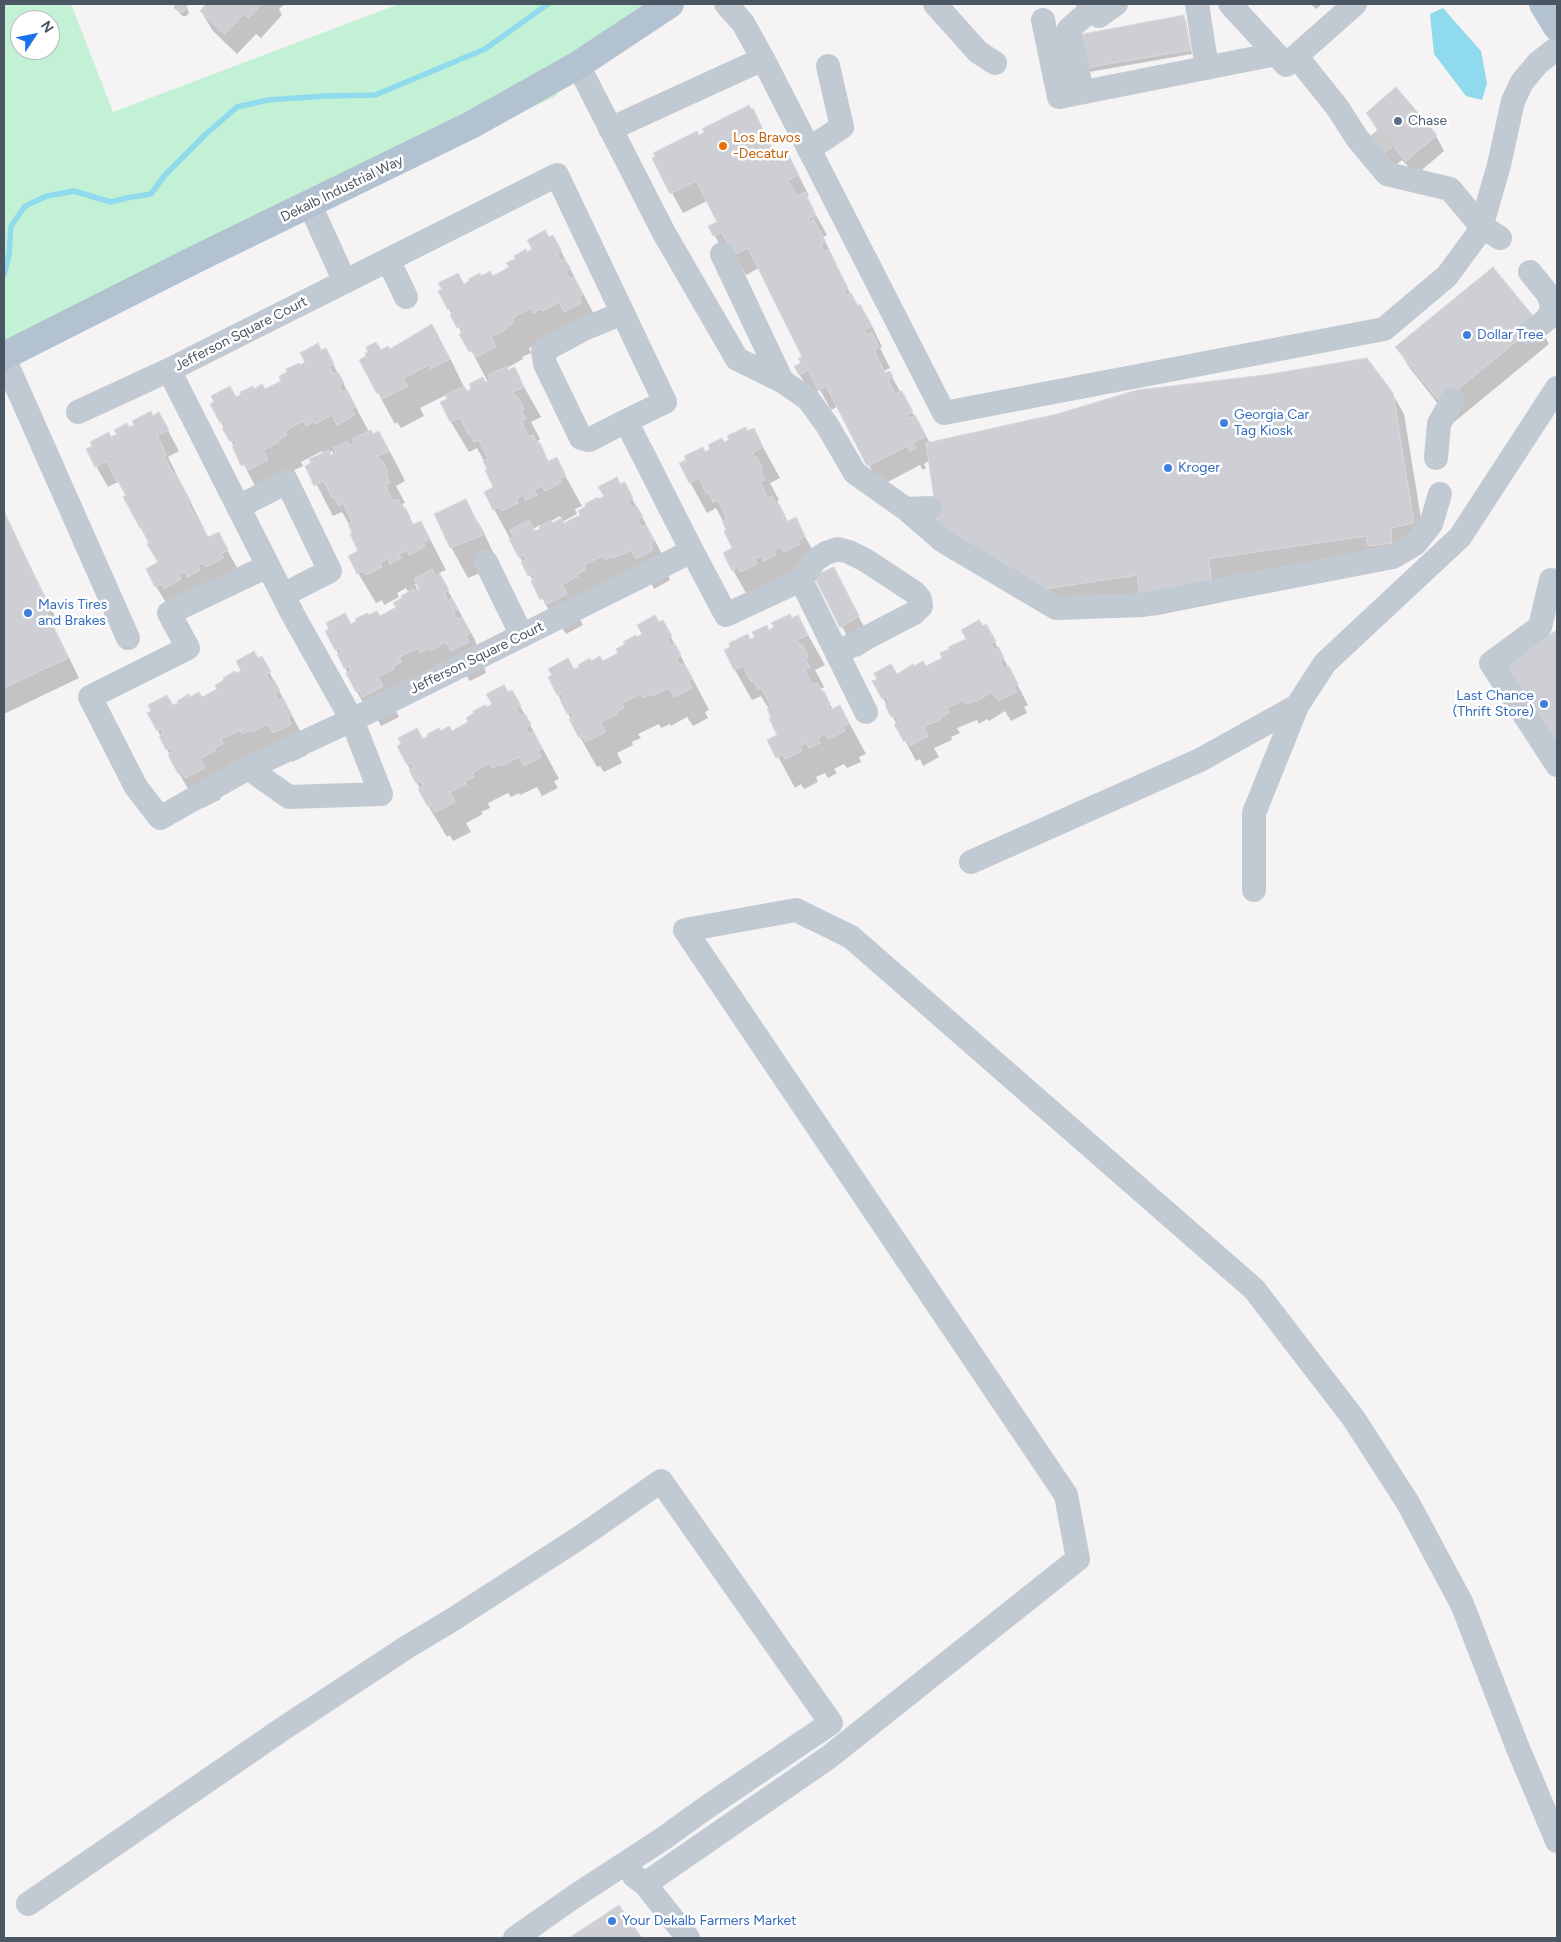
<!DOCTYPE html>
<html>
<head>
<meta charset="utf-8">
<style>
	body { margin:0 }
	#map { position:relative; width:1561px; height:1942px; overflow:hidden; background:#f5f3f3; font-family:Figtree,sans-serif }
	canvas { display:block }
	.frame { position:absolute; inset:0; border:5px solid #4a5661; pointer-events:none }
	.north { position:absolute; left:10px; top:10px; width:50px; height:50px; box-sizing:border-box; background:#fff; border:1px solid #b7bbc0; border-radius:50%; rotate:56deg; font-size:14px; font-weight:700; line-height:20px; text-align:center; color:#4a5661 }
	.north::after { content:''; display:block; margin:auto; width:18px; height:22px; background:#1a73e8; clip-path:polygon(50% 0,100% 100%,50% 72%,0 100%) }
</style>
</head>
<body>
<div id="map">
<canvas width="1561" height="1942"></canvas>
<div class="frame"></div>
<div class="north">N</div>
</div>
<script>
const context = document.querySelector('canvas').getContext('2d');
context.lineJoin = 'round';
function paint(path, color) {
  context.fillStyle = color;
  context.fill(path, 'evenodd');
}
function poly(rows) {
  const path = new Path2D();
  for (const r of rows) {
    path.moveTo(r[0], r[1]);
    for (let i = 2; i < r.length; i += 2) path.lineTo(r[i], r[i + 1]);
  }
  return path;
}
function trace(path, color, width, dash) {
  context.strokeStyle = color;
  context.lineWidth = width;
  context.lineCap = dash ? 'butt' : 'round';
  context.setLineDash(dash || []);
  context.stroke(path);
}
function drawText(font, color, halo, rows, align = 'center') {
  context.font = font + ' Figtree,sans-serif';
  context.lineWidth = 5;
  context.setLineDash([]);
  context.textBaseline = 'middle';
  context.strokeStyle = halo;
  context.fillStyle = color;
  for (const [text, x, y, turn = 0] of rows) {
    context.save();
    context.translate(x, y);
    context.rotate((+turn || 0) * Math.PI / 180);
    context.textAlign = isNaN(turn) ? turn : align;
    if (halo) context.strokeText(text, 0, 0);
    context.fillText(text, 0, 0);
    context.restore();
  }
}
paint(poly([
	[4,4,71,4,113,112,399,4,650,4,554,97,4,356],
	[20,20,50,20,50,50,20,50]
]), '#c3f1d5');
paint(poly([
	[1443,8,1481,51,1487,83,1482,100,1466,96,1434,54,1430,14]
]), '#90daee');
paint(poly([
	[176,4,186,4,189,13,186,16,182,16,176,7],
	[208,4,285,4,279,9,282,15,261,38,256,34,237,54,213,31,201,11],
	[1311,4,1322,4,1316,9],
	[1183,16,1186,21,1192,54,1089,72,1087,67],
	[752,109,779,160,787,156,799,176,809,196,806,197,827,235,823,237,836,263,835,264,853,299,872,326,882,347,880,348,890,368,884,371,886,374,889,372,930,443,1392,393,1404,414,1425,543,1219,580,1223,602,1153,616,1141,596,1057,609,930,460,924,464,926,468,923,470,920,465,880,486,838,406,831,410,820,390,811,395,800,375,804,357,759,268,746,275,733,252,726,256,710,227,718,223,707,201,683,213,672,193,698,136],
	[1367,114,1436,136,1444,151,1416,175,1402,160,1390,170,1378,131],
	[553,236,599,324,549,338,529,348,531,353,522,357,523,359,507,368,509,371,514,369,541,417,531,422,540,439,538,441,541,448,549,462,556,459,582,506,575,509,577,514,562,522,564,525,582,516,598,501,624,484,659,548,670,580,654,589,649,579,578,615,583,625,566,634,562,628,559,629,494,509,495,488,489,470,477,448,469,452,451,422,442,403,448,399,446,395,420,408,424,416,401,428,397,422,395,424,378,393,380,351,389,350,432,326,449,356,467,393,488,382,440,292,464,285,481,277,492,277,510,268,527,253],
	[560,516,562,519,553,525,551,521],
	[540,525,542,529,535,533,533,529],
	[1538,324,1549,344,1453,423,1409,367,1397,347],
	[325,349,369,432,373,435,379,432,396,463,405,481,396,486,405,503,402,504,414,526,421,522,446,570,439,573,441,578,475,640,486,673,470,681,464,672,394,707,399,717,381,726,378,720,374,722,357,692,327,631,351,625,368,617,379,617,397,608,409,593,406,588,397,593,399,597,384,605,382,600,376,603,358,573,359,552,349,524,342,512,333,516,307,466,313,463,323,454,322,451,301,462,303,466,294,470,296,473,280,481,260,495,212,405,236,398,254,390,265,391,283,381,299,366],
	[332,451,334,455,331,456,329,453],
	[418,583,421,589,418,591,415,584],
	[159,414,179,451,168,457,201,523,200,524,209,539,218,534,239,571,168,606,156,586,159,563,126,496,118,482,108,487,96,466,111,438],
	[753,429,780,478,770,483,779,500,777,501,788,522,795,519,812,549,817,576,833,569,875,647,858,657,815,575,750,600,733,570,734,549,723,521,716,508,707,513,690,482,705,453],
	[466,501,483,531,499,565,468,578,451,547],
	[4,512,59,625,54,627,79,678,4,714],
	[798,617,825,665,815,670,824,687,821,689,833,710,840,706,866,754,859,757,861,762,847,768,844,764,834,769,837,773,828,778,825,773,816,777,818,782,804,789,801,784,795,788,769,740,779,736,769,709,761,696,752,700,735,670,750,641],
	[663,622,709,710,705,712,708,718,693,726,687,717,671,726,670,724,661,728,659,724,638,734,641,738,632,742,633,745,617,753,622,763,604,772,600,766,597,767,580,737,549,677,574,671,591,662,602,663,620,654,637,638],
	[986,625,1028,705,1024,707,1027,713,1011,721,1005,711,989,721,987,719,979,724,977,720,957,728,960,733,951,737,952,740,934,748,939,757,923,766,920,759,916,761,883,698,897,676,914,668,926,668,944,658],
	[1557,632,1557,743,1507,664],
	[262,658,308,746,304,748,307,755,292,762,286,753,216,789,221,799,203,808,200,802,196,803,179,773,149,713,173,707,190,699,201,699,219,690,236,674],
	[512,691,559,779,554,781,558,788,542,796,537,787,520,795,519,793,511,797,508,793,488,803,490,808,481,812,483,814,466,823,471,832,453,841,450,835,447,837,429,807,399,747,423,740,440,732,452,732,470,723,486,708],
	[619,1906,640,1938,571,1938]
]), '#0003');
trace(poly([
	[4,275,9,254,11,226,25,206,47,196,74,191,111,202,126,198,151,194,165,175,206,134,237,107,268,100,325,96,375,95,485,49,548,4]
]), '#90daee', 5.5);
const building = poly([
	[175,4,187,4,187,8,183,12,178,11,174,8,175,4],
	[206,4,262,4,248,18,244,14,224,34,200,11,206,4],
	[1184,15,1190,50,1085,68,1083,34,1184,15],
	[1396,87,1437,135,1406,161,1393,146,1381,156,1367,139,1379,129,1366,113,1396,87],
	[749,105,751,109,753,108,770,145,771,145,778,159,788,154,799,175,788,180,797,196,805,192,816,215,808,219,809,222,814,220,826,242,821,245,824,251,828,249,848,288,844,290,847,295,851,293,858,306,860,304,872,326,864,330,867,335,872,332,879,347,874,350,885,373,890,371,893,377,888,380,895,394,902,391,913,412,906,415,908,419,915,415,926,436,913,443,916,448,910,451,908,446,867,466,826,386,818,390,808,370,799,375,794,366,801,363,798,358,802,357,748,248,733,255,722,232,713,236,708,226,717,222,696,181,670,194,652,158,655,156,653,153,697,131,699,135,704,132,702,129,749,105],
	[545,230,549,237,553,235,562,251,557,253,561,261,565,259,571,269,566,272,570,279,574,277,583,294,579,296,582,302,564,312,559,302,543,311,541,309,533,313,531,308,512,318,514,322,506,327,507,329,491,337,496,347,476,357,472,351,469,352,459,334,464,331,462,326,457,328,450,315,454,312,452,308,448,310,438,291,442,289,438,283,458,273,464,284,469,281,468,279,480,273,481,276,490,271,493,276,509,267,506,263,515,259,514,256,526,249,527,252,532,249,527,240,545,230],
	[1493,267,1539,323,1441,403,1395,347,1493,267],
	[432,324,450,359,431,369,429,365,403,378,408,386,382,399,379,393,377,394,359,360,366,356,365,353,368,352,366,347,376,342,381,350,388,346,390,349,432,324],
	[318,343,321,350,326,348,334,364,329,366,333,374,338,372,344,383,339,385,342,392,347,390,356,407,351,409,355,415,337,425,332,415,315,424,314,422,306,426,303,421,285,431,287,435,278,440,279,442,263,450,268,460,248,470,245,464,241,466,232,446,236,444,234,440,230,442,222,428,227,425,225,421,220,423,210,404,214,402,211,396,230,386,236,397,241,394,240,392,253,386,254,389,262,384,265,389,281,381,279,376,287,372,286,369,299,363,300,365,305,362,300,353,318,343],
	[1367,358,1393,393,1414,523,1391,528,1392,543,1368,546,1366,536,1208,559,1212,582,1140,596,1137,575,1045,589,938,527,926,443,1057,414,1137,390,1264,375,1367,358],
	[507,366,508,370,515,367,524,387,513,392,516,397,518,397,524,409,521,410,526,419,521,421,529,437,533,435,538,444,540,443,546,456,545,457,547,462,557,457,566,476,559,479,561,483,545,491,542,486,534,490,537,495,526,500,523,495,516,499,518,503,501,511,499,507,493,510,484,492,493,487,485,470,487,469,483,461,488,459,479,440,474,442,470,433,468,434,460,418,450,422,440,402,447,399,445,395,464,386,467,391,471,389,469,384,483,377,485,382,490,380,488,375,507,366],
	[151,411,153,416,159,412,169,430,157,436,167,455,164,457,173,473,175,472,191,502,188,503,197,520,199,519,208,537,219,532,228,550,221,554,224,557,206,567,203,563,198,565,200,570,187,577,185,572,179,575,181,579,164,589,161,584,155,587,146,569,158,562,147,544,149,543,141,528,140,528,123,497,126,495,118,480,116,481,107,461,95,467,86,449,92,446,90,442,109,432,111,437,117,434,114,430,127,423,129,427,134,425,132,421,151,411],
	[746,427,747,431,754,428,763,447,752,453,755,458,757,457,763,470,760,471,765,480,760,482,768,498,772,496,777,505,779,504,785,516,783,517,786,522,796,517,805,536,797,540,800,544,784,552,781,547,773,551,776,555,764,561,762,556,755,559,757,564,740,572,738,567,732,571,723,553,732,548,724,531,726,530,722,521,727,519,718,500,713,502,709,493,707,495,699,478,689,483,679,463,686,460,684,456,703,447,705,452,710,449,708,445,722,438,724,442,729,440,727,436,746,427],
	[371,430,373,434,379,431,389,451,378,456,380,461,382,460,388,472,386,474,390,483,385,485,393,501,398,499,402,508,405,507,411,519,409,520,411,525,421,521,430,539,423,543,425,547,409,555,407,550,399,554,401,558,390,564,388,559,380,562,382,567,366,575,364,571,357,574,348,556,358,551,350,534,352,533,348,524,352,522,343,503,339,506,334,497,332,498,324,481,314,486,305,466,311,463,309,459,329,450,331,455,336,453,333,448,347,441,350,446,354,443,352,439,371,430],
	[617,477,620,484,625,482,633,498,628,501,632,508,637,506,643,517,638,520,641,527,646,525,654,541,650,543,653,550,636,559,631,550,614,558,613,556,605,560,602,556,584,565,586,570,577,574,578,576,562,585,567,594,547,604,544,598,540,600,531,581,535,578,533,574,528,576,521,562,526,560,523,555,519,558,509,539,513,537,510,530,529,520,535,531,540,529,539,527,551,520,553,523,561,518,564,523,580,515,578,511,586,506,585,504,598,497,599,499,604,496,598,487,617,477],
	[466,499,483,535,450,548,434,514,466,499],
	[4,511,48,605,44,607,68,658,4,688,4,511],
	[834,567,859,616,840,628,814,576,834,567],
	[432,569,436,577,440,574,449,590,444,593,448,601,452,598,458,609,453,612,457,619,462,617,470,633,466,636,469,642,451,651,446,642,430,651,428,648,420,653,418,648,399,657,402,662,393,666,394,669,378,677,383,686,363,697,359,690,356,692,346,673,351,671,349,666,344,668,337,654,341,652,339,648,335,650,325,631,329,629,326,623,345,613,351,624,356,621,355,619,367,613,369,615,377,611,380,616,396,607,393,603,402,598,401,596,413,589,415,591,419,589,414,579,432,569],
	[790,614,792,618,798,615,808,635,797,640,800,645,802,644,808,657,805,658,810,667,805,669,812,685,817,683,822,692,824,691,830,704,828,705,830,710,840,705,849,723,842,727,845,731,828,739,826,734,818,738,820,743,809,748,807,743,799,746,802,751,785,759,783,755,776,758,767,740,777,735,769,718,771,717,767,709,771,707,762,688,758,690,754,681,751,682,743,666,734,670,724,650,730,647,729,643,748,634,750,639,755,637,752,632,767,625,769,630,774,627,771,623,790,614],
	[655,615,659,622,663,620,672,636,667,639,671,646,675,644,681,655,676,658,680,665,684,663,693,679,688,681,692,688,674,697,669,688,652,696,651,694,643,698,641,694,622,703,624,708,616,712,617,714,601,722,605,732,586,742,582,736,579,738,569,719,574,716,572,712,567,714,560,700,564,698,562,693,557,695,548,677,552,675,548,669,568,658,574,669,579,667,578,665,590,658,591,661,600,656,603,661,618,653,616,649,625,644,623,642,636,635,637,637,642,634,637,625,655,615],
	[979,620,983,626,986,624,996,641,991,644,995,650,999,647,1004,658,1000,661,1004,668,1009,666,1018,684,1013,687,1017,692,998,701,992,692,976,702,975,700,966,704,964,700,947,708,949,713,941,717,941,719,924,727,928,736,910,746,907,739,904,742,894,724,899,722,895,715,891,717,885,705,889,703,886,697,882,699,872,681,877,679,874,673,891,664,897,674,913,664,914,666,923,661,926,666,942,658,940,653,949,649,948,647,966,639,961,630,979,620],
	[1557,630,1557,745,1505,664,1557,630],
	[254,651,258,658,262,656,271,672,266,674,270,682,274,680,280,691,275,694,279,701,283,698,292,715,288,717,291,724,273,733,268,724,252,732,250,730,242,734,240,730,221,739,223,744,215,748,216,750,200,759,205,768,185,778,182,772,178,774,168,755,173,752,171,748,166,750,159,736,163,734,161,729,157,731,147,713,151,711,148,705,167,695,173,705,178,703,177,701,189,694,190,697,199,692,202,697,217,689,215,685,224,680,223,678,235,671,236,673,241,671,236,661,254,651],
	[504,685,508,692,512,690,521,705,516,708,520,716,525,714,531,724,525,727,529,734,534,732,542,749,538,751,541,757,524,766,519,757,502,766,501,764,492,768,490,763,472,773,474,777,465,781,466,784,450,792,455,802,435,812,432,806,428,807,418,789,423,786,421,781,416,783,409,770,414,768,411,763,407,765,397,746,401,744,398,738,417,728,423,739,428,736,427,734,439,728,441,731,449,726,452,731,468,722,466,718,474,713,473,711,485,705,487,707,492,704,486,694,504,685],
	[619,1905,642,1938,569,1938,619,1905]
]);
paint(building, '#cdcfd5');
trace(building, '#d7d9de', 1);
trace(poly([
	[1372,135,1386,151]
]), '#caccce', 24, [24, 12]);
trace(poly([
	[726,4,743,23,763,59,944,413,1384,329,1447,276,1480,231,1499,165,1513,101,1522,82,1538,63,1557,48],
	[935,4,978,52,995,63],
	[1088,4,1099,16,1116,4],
	[1197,4,1207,68],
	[1230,4,1286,65,1355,4],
	[1043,20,1059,97,1276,54],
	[1296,56,1337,107,1357,138,1387,174,1450,189,1481,226,1500,238],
	[578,65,664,233,737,359,782,381,808,399,827,425,855,473,906,509,930,508],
	[1082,92,1069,29,1092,9],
	[610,129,763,59],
	[809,149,842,127,828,66],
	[310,205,345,282],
	[722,254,782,381],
	[388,260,406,297],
	[1530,272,1548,294,1553,309,1546,320,1530,333],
	[623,313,584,329,543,351,545,364,581,438,589,440,626,421],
	[4,358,128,638],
	[78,412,169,370],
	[1436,458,1439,424,1452,400],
	[238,507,287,482,330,571,283,595],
	[906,509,943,541,1056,608,1143,605,1393,557,1415,544,1431,524,1440,494],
	[692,551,352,720,292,613,169,370,557,175,665,402,626,421,692,551,726,615,801,580,866,712],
	[486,562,522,636],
	[801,580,815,560,826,553,838,549,849,552,865,560,914,592,920,599,921,606,914,613,837,653],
	[1551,580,1540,627,1491,663,1557,765],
	[248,768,289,797,381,794,352,720,248,768,160,818,136,787,90,697,188,648,169,613,268,566],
	[971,862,1200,760,1297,706],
	[1254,890,1254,813,1297,706,1325,663,1460,537,1557,388],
	[634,1876,645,1884,688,1938],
	[645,1884,829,1757,1078,1559,1066,1495,685,930,796,910,851,937,1254,1289,1354,1419,1408,1503,1462,1604,1517,1746,1557,1841],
	[28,1904,281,1730,407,1647,452,1620,582,1536,661,1481,831,1723,707,1807,664,1838,575,1896,515,1938]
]), '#c1cad2', 24);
trace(poly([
	[1543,4,1557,27],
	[4,356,196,259,471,125,578,65,670,4]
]), '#b3c2d1', 28);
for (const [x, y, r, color] of [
	[1398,121,5,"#5c6f8a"],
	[723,146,5,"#e8710a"],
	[1467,335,5,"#3f7fe0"],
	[1224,423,5,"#3f7fe0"],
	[1168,468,5,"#3f7fe0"],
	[28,613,5,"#3f7fe0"],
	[1544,704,5,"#3f7fe0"],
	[612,1921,5,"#3f7fe0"]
]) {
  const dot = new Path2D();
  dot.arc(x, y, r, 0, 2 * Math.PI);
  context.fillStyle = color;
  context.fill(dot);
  trace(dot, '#fff', 2);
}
drawText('14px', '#4e5e75', '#fff', [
	["Chase",1408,121]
], 'left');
drawText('14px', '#c56008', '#fff', [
	["Los Bravos",733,138],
	["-Decatur",733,154]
], 'left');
drawText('14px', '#4a5661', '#fff', [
	["Dekalb Industrial Way",342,189,-26],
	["Jefferson Square Court",241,334,-27],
	["Jefferson Square Court",477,658,-26]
]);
drawText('14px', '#366cbe', '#fff', [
	["Dollar Tree",1477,335],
	["Georgia Car",1234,415],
	["Tag Kiosk",1234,431],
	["Kroger",1178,468],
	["Mavis Tires",38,605],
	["and Brakes",38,621],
	["Last Chance",1534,696,"right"],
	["(Thrift Store)",1534,712,"right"],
	["Your Dekalb Farmers Market",622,1921]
], 'left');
</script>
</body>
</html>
